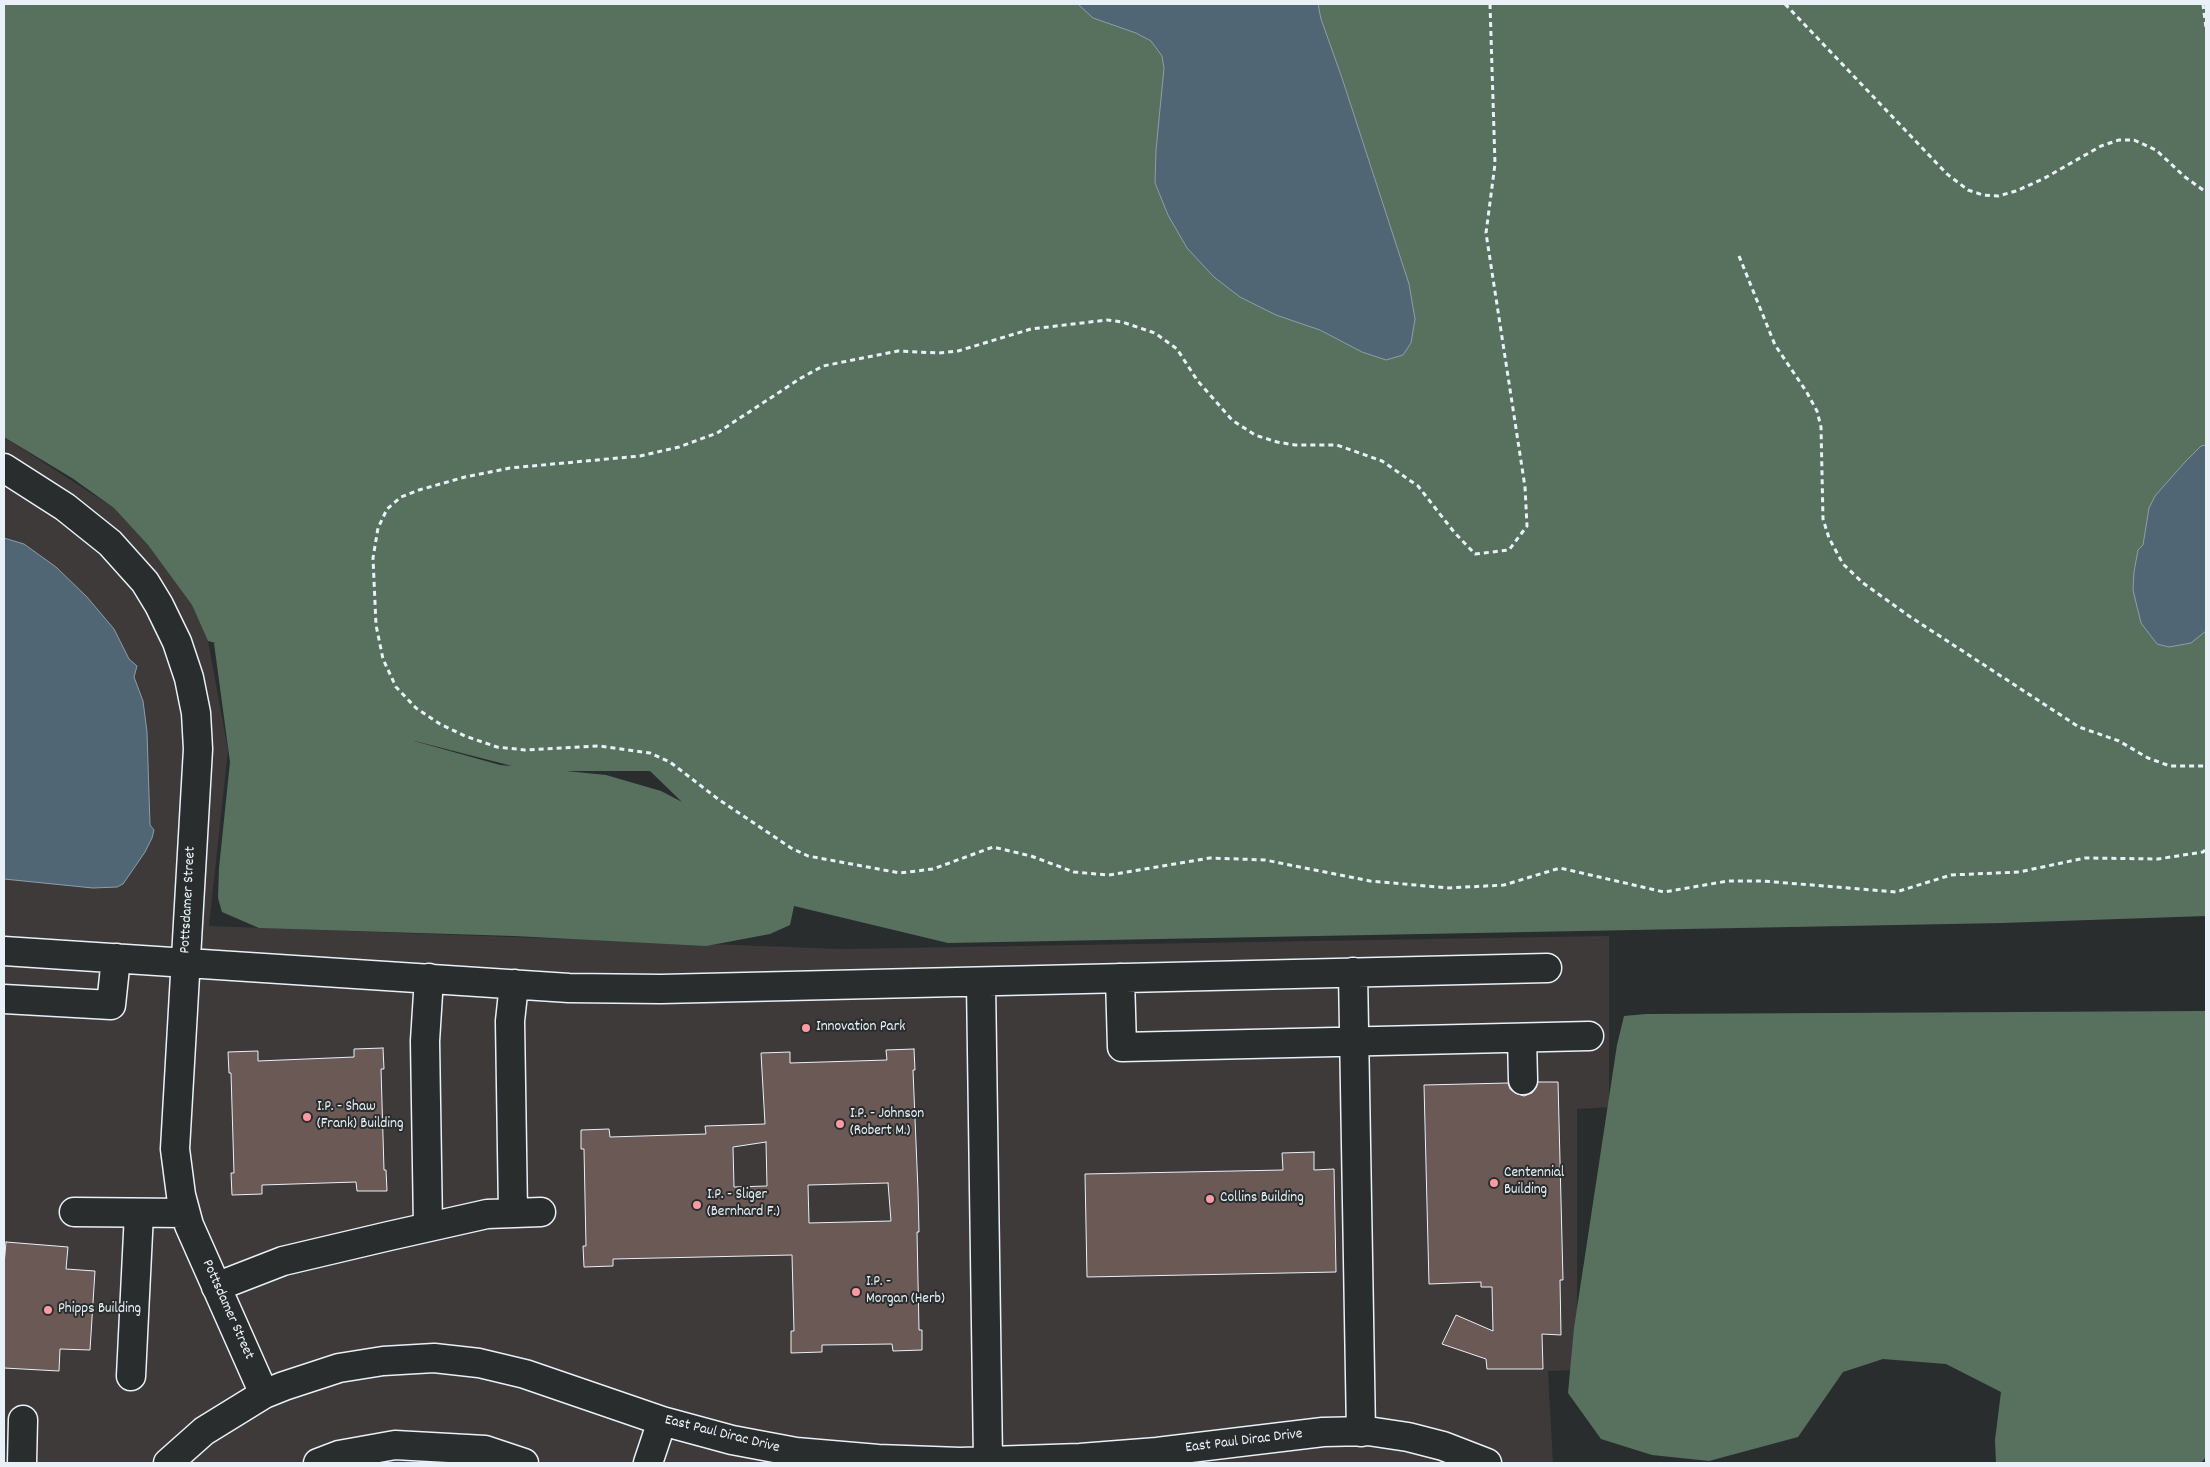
<!DOCTYPE html>
<html>
<head>
<meta charset="utf-8">
<style>
	body { margin:0 }
	#map { position:relative; width:2210px; height:1467px; overflow:hidden; background:#2a2d2e; font-family:Dekko,sans-serif }
	canvas { display:block }
	.frame { position:absolute; inset:0; border:5px solid #e8f1f8; pointer-events:none }
</style>
</head>
<body>
<div id="map">
<canvas width="2210" height="1467"></canvas>
<div class="frame"></div>
</div>
<script>
const context = document.querySelector('canvas').getContext('2d');
context.lineJoin = 'round';
function paint(path, color) {
  context.fillStyle = color;
  context.fill(path, 'evenodd');
}
function poly(rows) {
  const path = new Path2D();
  for (const r of rows) {
    path.moveTo(r[0], r[1]);
    for (let i = 2; i < r.length; i += 2) path.lineTo(r[i], r[i + 1]);
  }
  return path;
}
function trace(path, color, width, dash) {
  context.strokeStyle = color;
  context.lineWidth = width;
  context.lineCap = dash ? 'butt' : 'round';
  context.setLineDash(dash || []);
  context.stroke(path);
}
function drawText(font, color, halo, rows, align = 'center') {
  context.font = font + ' Dekko,sans-serif';
  context.lineWidth = 4;
  context.setLineDash([]);
  context.textBaseline = 'middle';
  context.strokeStyle = halo;
  context.fillStyle = color;
  for (const [text, x, y, turn = 0] of rows) {
    context.save();
    context.translate(x, y);
    context.rotate((+turn || 0) * Math.PI / 180);
    context.textAlign = isNaN(turn) ? turn : align;
    if (halo) context.strokeText(text, 0, 0);
    context.fillText(text, 0, 0);
    context.restore();
  }
}
paint(poly([
	[4,437,114,508,148,545,192,605,208,641,228,750,209,926,843,949,1609,936,1609,1107,1577,1109,1577,1370,1548,1371,1553,1463,4,1463]
]), '#3e3a3a');
paint(poly([
	[4,4,2206,4,2206,916,2002,923,948,943,794,906,790,925,770,934,706,946,514,936,259,928,222,912,218,898,219,868,230,762,214,643,216,643,208,641,192,605,148,545,114,508,72,478,4,437],
	[414,741,415,741,512,766,500,765],
	[566,771,650,771,682,802,661,791,606,775],
	[2206,1011,2206,1457,2201,1463,1996,1463,1995,1440,2001,1392,1946,1364,1883,1359,1843,1372,1798,1437,1709,1461,1652,1455,1601,1439,1568,1393,1574,1328,1617,1045,1624,1016,1646,1014]
]), '#58715f');
const water = poly([
	[1078,4,1318,4,1321,19,1342,78,1409,284,1415,319,1411,343,1403,355,1386,360,1362,352,1320,330,1276,315,1240,297,1214,277,1187,248,1168,215,1155,183,1156,150,1164,68,1162,56,1151,41,1136,33,1093,18,1078,4],
	[2206,445,2206,631,2191,643,2169,647,2157,644,2141,623,2133,590,2134,572,2138,550,2143,545,2149,508,2155,496,2185,462,2201,446,2206,445],
	[4,538,24,544,56,567,87,597,114,629,129,659,137,666,134,677,143,701,147,732,150,825,154,830,152,838,145,852,123,884,117,887,93,888,4,879,4,538]
]);
paint(water, '#506674');
trace(water, '#8d9ea9', 1);
const building = poly([
	[383,1048,384,1069,381,1069,384,1170,386,1170,387,1191,357,1191,356,1182,262,1185,262,1194,232,1195,231,1173,234,1173,231,1073,229,1073,228,1052,258,1051,258,1061,354,1057,354,1049,383,1048],
	[914,1049,915,1070,913,1070,918,1191,919,1232,917,1232,919,1330,922,1330,922,1350,893,1351,892,1344,822,1345,822,1352,791,1353,791,1331,794,1331,792,1255,613,1259,613,1266,584,1267,583,1246,586,1246,584,1149,581,1149,581,1130,609,1129,610,1137,706,1134,705,1126,765,1124,761,1053,790,1052,790,1063,887,1060,886,1050,914,1049],
	[766,1142,767,1186,734,1187,733,1147,766,1142],
	[888,1183,891,1221,809,1223,808,1185,888,1183],
	[1538,1082,1558,1082,1563,1280,1560,1280,1561,1335,1542,1334,1543,1369,1487,1369,1486,1359,1442,1344,1456,1315,1493,1331,1492,1287,1481,1287,1481,1282,1429,1284,1424,1085,1508,1083,1510,1089,1515,1093,1524,1096,1532,1093,1536,1088,1538,1082],
	[1314,1152,1314,1170,1334,1169,1336,1272,1087,1277,1085,1174,1283,1170,1282,1153,1314,1152],
	[6,1242,68,1247,66,1269,95,1271,90,1350,60,1349,59,1371,4,1368,4,1265,6,1242]
]);
paint(building, '#6b5955');
trace(building, '#e8f1f8', 1);
const minor = poly([
	[4,468,65,507,110,543,145,582,159,605,177,642,189,678,196,713,198,749,175,1149,181,1195,189,1225,264,1394],
	[4,951,569,988,661,989,1547,968],
	[1353,972,1361,1432],
	[1120,978,1122,1047,1589,1036],
	[981,982,988,1461],
	[4,999,111,1005,116,958],
	[1522,1038,1523,1080],
	[74,1212,185,1213],
	[513,1213,510,1021,514,984],
	[428,1227,425,1041,429,978],
	[216,1287,283,1261,389,1236,487,1214,541,1212],
	[131,1376,139,1213],
	[22,1463,23,1420],
	[168,1463,204,1431,264,1394,284,1386,339,1368,383,1361,434,1358,479,1363,525,1374,662,1421,732,1440,796,1452,878,1459,960,1462,1080,1458,1157,1452,1323,1432,1368,1431,1408,1437,1443,1446,1487,1463],
	[318,1463,339,1455,395,1445,485,1450,524,1463],
	[648,1463,662,1421]
]);
trace(minor, '#e8f1f8', 31);
trace(poly([
	[1490,4,1495,164,1486,233,1525,487,1527,526,1509,550,1475,554,1454,532,1418,486,1382,461,1337,445,1295,445,1277,442,1255,435,1232,420,1197,380,1177,349,1155,333,1122,322,1107,320,1031,329,958,351,938,353,898,351,823,366,801,378,717,433,679,447,640,456,510,468,465,477,419,490,401,497,387,509,378,528,373,558,376,625,383,659,396,687,416,708,440,724,465,736,497,747,525,750,599,746,650,753,670,762,718,799,791,848,808,856,900,873,933,869,993,847,1031,856,1074,872,1109,875,1210,858,1265,860,1370,881,1449,888,1504,885,1560,868,1664,892,1728,881,1763,881,1896,892,1951,875,2019,872,2085,858,2158,859,2203,852,2206,849],
	[1785,4,1947,174,1968,190,1983,195,1998,196,2016,191,2043,179,2101,146,2119,140,2134,140,2156,150,2185,177,2206,192],
	[2203,4,2206,28],
	[1739,256,1775,345,1806,391,1817,411,1821,427,1823,519,1829,538,1843,564,1863,583,1909,616,2079,727,2119,741,2148,758,2170,766,2206,766]
]), '#e8f1f8', 3, [5, 4]);
trace(minor, '#2a2d2e', 28);
for (const [x, y, r, color] of [
	[806,1028,5,"#ff9aa2"],
	[307,1117,5,"#ff9aa2"],
	[840,1124,5,"#ff9aa2"],
	[1494,1183,5,"#ff9aa2"],
	[1210,1199,5,"#ff9aa2"],
	[697,1205,5,"#ff9aa2"],
	[856,1292,5,"#ff9aa2"],
	[48,1310,5,"#ff9aa2"]
]) {
  const dot = new Path2D();
  dot.arc(x, y, r, 0, 2 * Math.PI);
  context.fillStyle = color;
  context.fill(dot);
  trace(dot, '#2a2d2e', 2);
}
drawText('15px', '#e8f1f8', '#2a2d2e', [
	["Pottsdamer Street",189,900,-87],
	["Pottsdamer Street",227,1310,66],
	["East Paul Dirac Drive",722,1435,14],
	["East Paul Dirac Drive",1244,1442,-7]
]);
drawText('15px', '#e8f1f8', '#2a2d2e', [
	["Innovation Park",816,1028],
	["I.P. - Shaw",317,1108],
	["(Frank) Building",317,1125],
	["I.P. - Johnson",850,1115],
	["(Robert M.)",850,1132],
	["Centennial",1504,1174],
	["Building",1504,1191],
	["I.P. - Sliger",707,1196],
	["(Bernhard F.)",707,1213],
	["Collins Building",1220,1199],
	["I.P. -",866,1283],
	["Morgan (Herb)",866,1300],
	["Phipps Building",58,1310]
], 'left');
</script>
</body>
</html>
